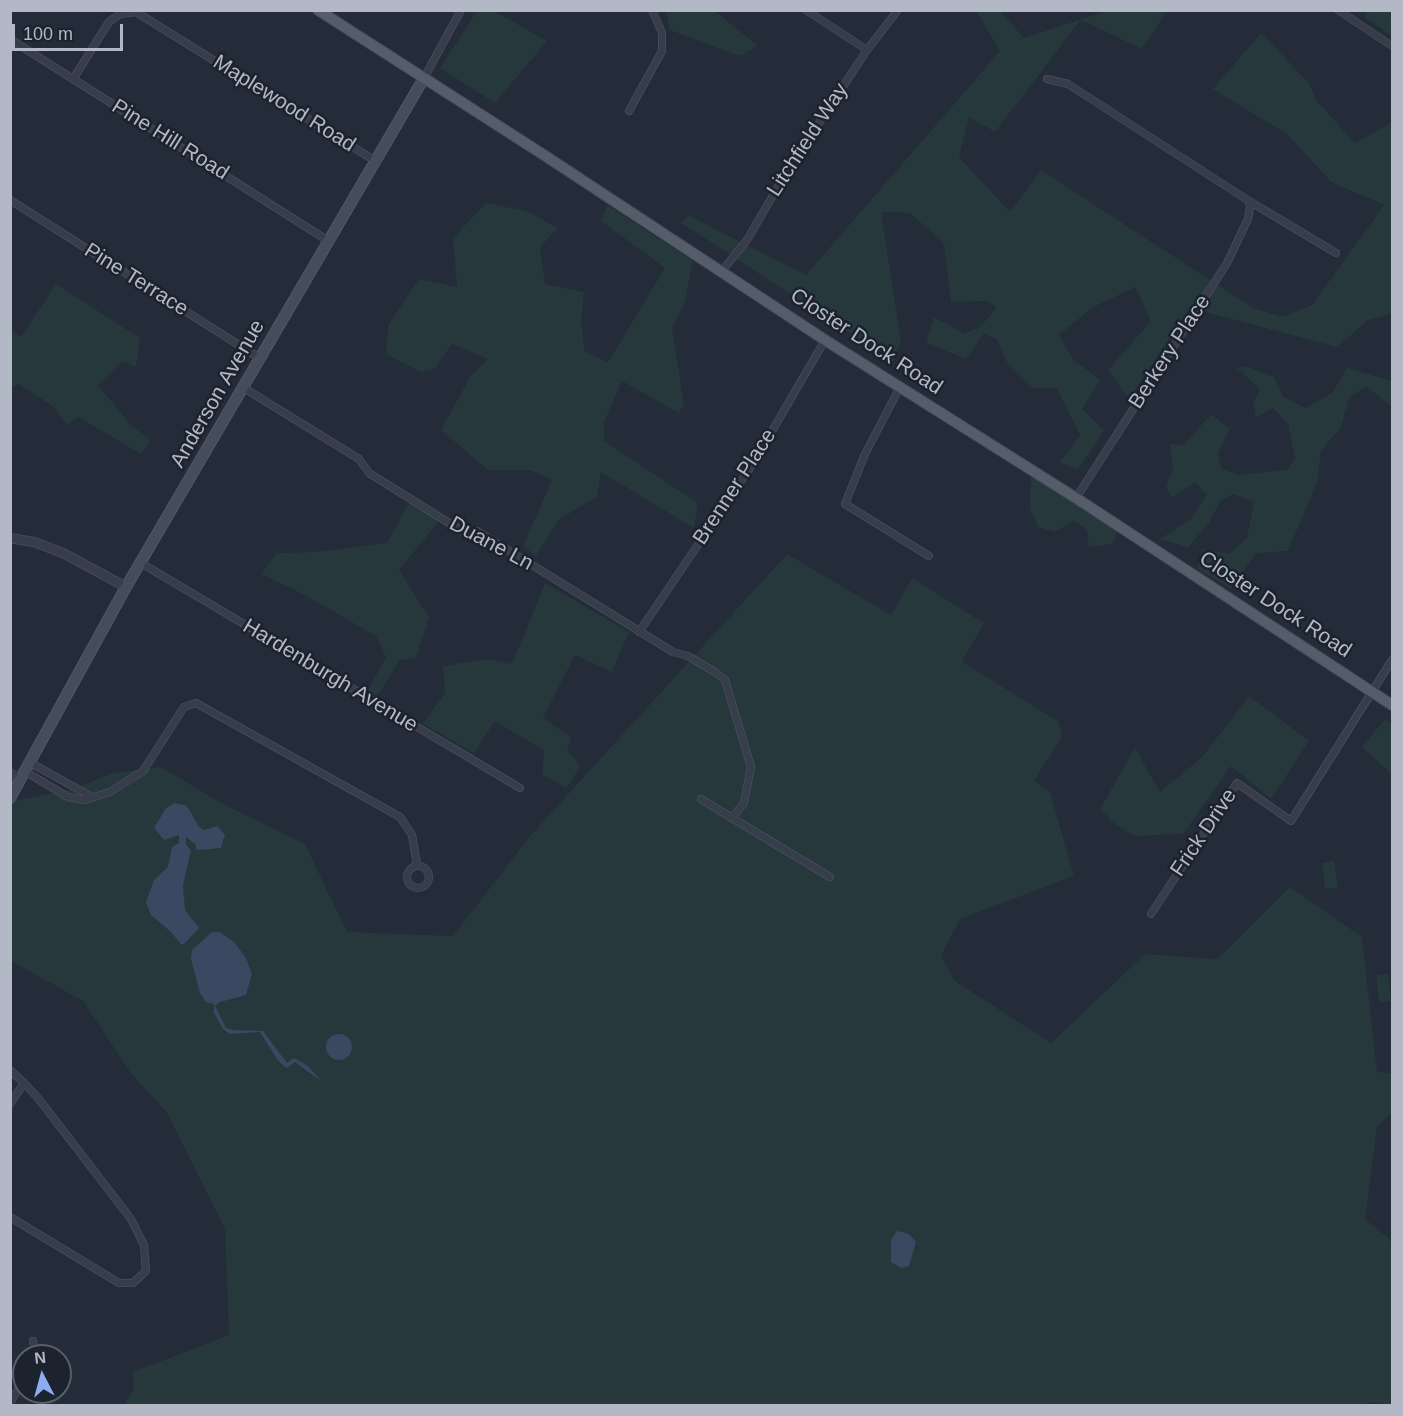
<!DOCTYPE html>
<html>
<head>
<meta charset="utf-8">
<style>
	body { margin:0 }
	#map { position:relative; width:1403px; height:1416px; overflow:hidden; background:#242b39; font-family:Arial,sans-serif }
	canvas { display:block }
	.frame { position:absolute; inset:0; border:12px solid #b2b8c6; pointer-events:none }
	.north { position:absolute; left:12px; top:1344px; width:60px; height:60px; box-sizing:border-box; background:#1c222e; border:2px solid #585e6b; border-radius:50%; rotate:354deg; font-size:16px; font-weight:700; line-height:24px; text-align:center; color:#b2b8c6 }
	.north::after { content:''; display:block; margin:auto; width:21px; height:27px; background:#8cabf1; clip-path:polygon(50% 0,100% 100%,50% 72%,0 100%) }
	.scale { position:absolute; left:12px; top:24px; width:111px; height:27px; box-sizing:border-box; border:3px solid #b2b8c6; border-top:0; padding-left:8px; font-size:18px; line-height:21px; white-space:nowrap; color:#b2b8c6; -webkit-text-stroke:4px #1c222e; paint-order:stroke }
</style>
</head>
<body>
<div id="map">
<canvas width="1403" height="1416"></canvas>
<div class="frame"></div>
<div class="north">N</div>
<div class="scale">100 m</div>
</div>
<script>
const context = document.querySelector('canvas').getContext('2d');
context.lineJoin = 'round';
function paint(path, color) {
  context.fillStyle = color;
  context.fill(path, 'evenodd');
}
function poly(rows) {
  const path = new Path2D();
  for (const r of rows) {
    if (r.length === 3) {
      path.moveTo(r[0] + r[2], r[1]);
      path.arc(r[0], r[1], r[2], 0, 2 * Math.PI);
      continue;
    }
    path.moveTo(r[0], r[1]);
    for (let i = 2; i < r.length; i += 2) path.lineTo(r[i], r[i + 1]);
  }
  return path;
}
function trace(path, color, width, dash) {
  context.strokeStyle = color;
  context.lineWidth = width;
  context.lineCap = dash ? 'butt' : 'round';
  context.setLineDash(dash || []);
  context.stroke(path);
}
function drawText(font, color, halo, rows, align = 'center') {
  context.font = font + ' Arial,sans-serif';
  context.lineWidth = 5;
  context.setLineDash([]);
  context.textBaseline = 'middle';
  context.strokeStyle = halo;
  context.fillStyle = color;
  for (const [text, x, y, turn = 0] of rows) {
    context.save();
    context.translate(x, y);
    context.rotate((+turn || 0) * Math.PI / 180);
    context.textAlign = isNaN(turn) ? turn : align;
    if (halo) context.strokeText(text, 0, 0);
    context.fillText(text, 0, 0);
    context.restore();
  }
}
paint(poly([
	[477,11,494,11,547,41,495,103,440,68],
	[666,11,715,11,758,46,739,56,670,30],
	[976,11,1000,11,1024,38,1106,11,1167,11,1142,49,1081,20,995,132,969,117,959,157,1010,212,1041,170,1253,308,1283,317,1312,305,1384,205,1331,182,1288,135,1213,89,1261,33,1309,83,1316,100,1355,143,1392,122,1392,314,1368,320,1337,347,1190,308,1129,399,1108,370,1151,321,1135,287,1092,308,1059,335,1074,360,1100,380,1082,409,1104,430,1078,470,1060,462,1080,435,1057,388,1033,388,1006,361,998,340,984,333,966,359,926,343,934,317,965,334,981,326,997,307,986,301,951,302,944,243,910,213,881,212,901,342,893,361,680,222,690,216,806,275,1000,51],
	[1366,11,1392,12,1392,36,1364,17],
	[486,203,526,211,558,228,540,247,545,284,584,292,581,321,585,352,608,362,665,268,601,221,607,205,693,261,685,301,672,327,684,405,679,413,622,381,604,422,604,441,698,503,694,528,601,472,597,497,558,520,536,556,523,546,552,480,530,470,488,470,441,430,470,377,488,359,452,344,434,369,421,372,386,354,388,325,419,279,457,287,453,238],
	[56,284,140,338,136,367,122,361,98,385,130,424,150,440,141,454,78,417,67,426,54,407,19,384,11,388,11,329,21,337],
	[1246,366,1274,377,1283,397,1306,408,1333,392,1347,368,1392,381,1392,407,1366,386,1349,398,1341,427,1321,451,1317,483,1288,551,1256,553,1231,589,1197,569,1202,549,1230,554,1247,538,1254,502,1233,494,1221,500,1209,523,1188,547,1160,539,1191,519,1207,494,1195,483,1172,497,1166,486,1173,467,1170,444,1184,445,1211,414,1230,429,1218,453,1221,468,1239,475,1287,470,1295,458,1288,424,1273,408,1256,418,1253,402,1260,390,1237,368],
	[1031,475,1118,530,1112,544,1089,547,1087,530,1074,520,1055,532,1038,527,1030,508],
	[409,502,440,520,399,570,429,617,416,658,400,660,376,698,367,692,386,657,376,636,301,593,261,574,277,553,316,552,387,543],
	[787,554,891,615,912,578,984,623,962,662,1058,721,1062,736,1034,781,1050,792,1074,876,960,919,941,956,955,981,1051,1043,1145,954,1218,959,1290,887,1362,937,1377,1072,1392,1073,1392,1112,1377,1128,1365,1219,1392,1241,1392,1405,1369,1402,1365,1406,124,1405,134,1388,133,1372,229,1335,225,1229,167,1113,130,1072,83,1001,11,961,10,802,73,789,113,773,161,767,225,805,305,844,347,932,453,936,530,836],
	[545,583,629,632,612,672,575,655,543,718,571,737,567,751,581,766,566,788,542,774,544,751,495,721,474,753,423,724,445,693,443,666,486,659,512,664],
	[1249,696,1309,741,1271,799,1231,766,1183,834,1134,836,1112,822,1100,809,1135,748,1160,792,1201,758],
	[1385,719,1392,724,1392,774,1362,747],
	[1334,861,1338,888,1325,889,1322,863],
	[1388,974,1391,1001,1379,1002,1376,975]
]), '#26383b');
paint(poly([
	[175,803,187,806,199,827,204,830,217,826,225,835,221,848,200,850,196,849,196,845,186,837,186,845,191,850,183,885,185,910,199,928,184,944,181,944,171,932,151,915,146,902,154,880,168,867,172,847,179,843,179,835,164,840,154,828,166,808],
	[212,932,219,932,234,942,246,958,252,974,246,995,220,1002,215,1006,226,1028,233,1030,263,1031,287,1063,294,1058,308,1066,321,1081,295,1062,286,1068,277,1059,260,1032,230,1034,223,1029,214,1013,214,1004,206,1002,200,993,191,959,192,950],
	[339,1047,13],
	[897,1231,909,1234,916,1242,909,1266,901,1268,891,1262,891,1240]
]), '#3a4861');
const minor = poly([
	[806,10,867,50],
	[1338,10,1392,46],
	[10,39,330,242],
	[424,78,461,10],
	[73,79,109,22,120,14,136,12,377,162],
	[1047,79,1068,84,1249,201,1250,207,1248,219,1227,263,1076,498],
	[629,111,662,51,662,33,652,10],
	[10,200,261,359],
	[1249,201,1336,253],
	[721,272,747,240,786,173,867,50,898,10],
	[900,387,865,454,845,504,929,556],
	[244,388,359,459,369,473,462,531,477,531,673,652,688,656,715,672,725,680,751,767,744,803,732,818,830,877],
	[141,563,520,788],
	[639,632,754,462,825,340],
	[31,763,92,797],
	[10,772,21,779],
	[26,772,68,797,85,800,110,792,143,771,184,707,196,703,400,817,412,835,417,865],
	[701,799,732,818],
	[418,877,11],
	[1151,914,1237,783,1291,821,1392,660],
	[10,1070,24,1083],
	[10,1104,24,1083,38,1098,131,1219,144,1245,146,1271,133,1283,119,1283,10,1217],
	[33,1341,36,1356],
	[10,1403,24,1379]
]);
const tertiary = poly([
	[10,538,34,542,63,553,126,587]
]);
const secondary = poly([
	[10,798,126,587,424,78]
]);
const primary = poly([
	[318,10,547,157,825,340,1076,498,1392,705]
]);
trace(minor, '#525864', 8);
trace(tertiary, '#525864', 10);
trace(secondary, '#525864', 12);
trace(primary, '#404653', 12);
trace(minor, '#373d4a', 7);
trace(tertiary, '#373d4a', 9);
trace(secondary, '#454c5c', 10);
trace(primary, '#555c6a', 10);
drawText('21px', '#b2b8c6', '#1c222e', [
	["Maplewood Road",284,104,32],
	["Pine Hill Road",170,140,32],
	["Litchfield Way",808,140,-57],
	["Pine Terrace",136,280,32],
	["Closter Dock Road",866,342,33],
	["Berkery Place",1170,352,-57],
	["Anderson Avenue",218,394,-60],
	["Brenner Place",735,487,-57],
	["Duane Ln",491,544,28],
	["Closter Dock Road",1275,605,33],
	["Hardenburgh Avenue",330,676,31],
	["Frick Drive",1204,833,-56]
]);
</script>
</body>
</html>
